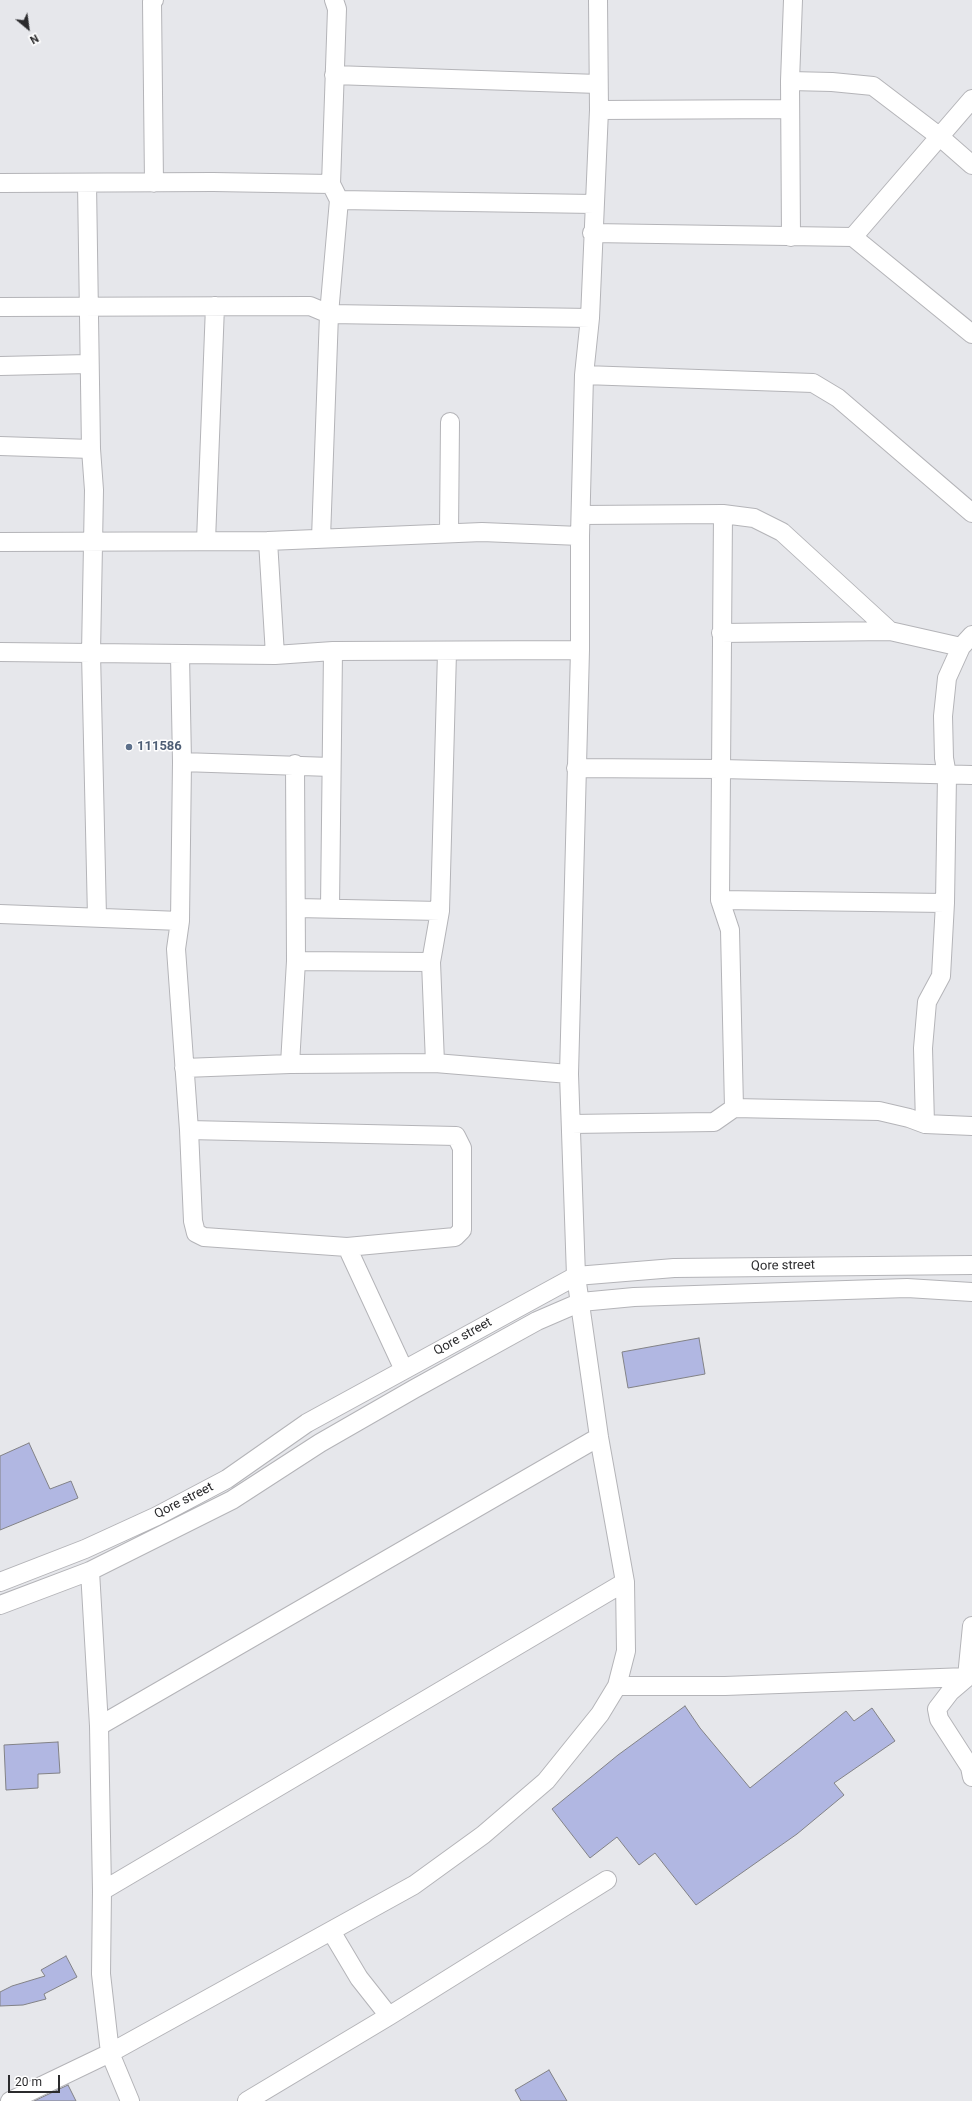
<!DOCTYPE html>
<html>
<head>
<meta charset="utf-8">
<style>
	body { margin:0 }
	#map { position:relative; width:972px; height:2101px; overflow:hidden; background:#e6e7eb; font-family:Roboto,sans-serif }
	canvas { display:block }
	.north { position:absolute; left:8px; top:8px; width:40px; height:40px; -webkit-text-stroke:3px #fff; paint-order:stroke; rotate:151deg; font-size:11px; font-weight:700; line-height:16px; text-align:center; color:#2b2b2d }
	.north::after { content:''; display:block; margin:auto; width:14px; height:18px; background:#2b2b2d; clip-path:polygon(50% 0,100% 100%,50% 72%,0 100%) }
	.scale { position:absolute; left:8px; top:2075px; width:52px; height:18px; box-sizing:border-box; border:2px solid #2b2b2d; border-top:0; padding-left:5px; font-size:12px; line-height:14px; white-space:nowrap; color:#2b2b2d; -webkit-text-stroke:3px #fff; paint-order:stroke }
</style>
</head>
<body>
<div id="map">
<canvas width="972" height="2101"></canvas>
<div class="north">N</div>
<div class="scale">20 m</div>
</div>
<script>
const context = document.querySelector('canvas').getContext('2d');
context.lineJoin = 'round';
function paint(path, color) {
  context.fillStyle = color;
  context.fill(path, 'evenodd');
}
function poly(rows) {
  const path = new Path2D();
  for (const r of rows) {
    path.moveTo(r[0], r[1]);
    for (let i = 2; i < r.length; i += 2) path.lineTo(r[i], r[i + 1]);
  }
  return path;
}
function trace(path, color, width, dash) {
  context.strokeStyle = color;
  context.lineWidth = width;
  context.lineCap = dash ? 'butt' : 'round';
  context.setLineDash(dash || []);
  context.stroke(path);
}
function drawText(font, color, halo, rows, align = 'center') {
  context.font = font + ' Roboto,sans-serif';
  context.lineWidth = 3;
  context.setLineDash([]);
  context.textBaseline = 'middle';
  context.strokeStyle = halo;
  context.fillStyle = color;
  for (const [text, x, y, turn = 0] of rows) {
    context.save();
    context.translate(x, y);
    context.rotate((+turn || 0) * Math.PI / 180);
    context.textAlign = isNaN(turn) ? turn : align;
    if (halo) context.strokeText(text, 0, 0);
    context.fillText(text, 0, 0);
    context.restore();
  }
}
const building = poly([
	[699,1338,705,1374,628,1388,622,1352,699,1338],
	[29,1443,50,1489,71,1481,78,1498,0,1530,0,1456,29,1443],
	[685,1706,700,1728,750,1788,846,1711,854,1721,872,1708,895,1741,834,1783,844,1795,797,1834,696,1905,655,1853,639,1865,617,1837,590,1858,552,1809,618,1755,685,1706],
	[58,1742,60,1773,38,1774,38,1788,6,1790,4,1745,58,1742],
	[66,1956,77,1977,44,1994,46,1999,23,2005,0,2006,0,1992,12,1986,45,1976,41,1970,66,1956],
	[549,2070,567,2101,521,2101,515,2090,549,2070],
	[68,2085,76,2101,34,2101,68,2085]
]);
paint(building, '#b1b7e2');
trace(building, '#828286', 1);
const minor = poly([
	[154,0,152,2,154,183],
	[334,75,598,84],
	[790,81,832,82,873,86,940,137,972,165],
	[599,110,790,109],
	[0,183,213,182,331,184],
	[87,183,91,449,94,490,91,653,97,917],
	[339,200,594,204],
	[592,233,853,237,972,334],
	[791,237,790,81,793,0],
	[853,237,972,99],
	[0,307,310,306,329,314,590,318],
	[0,366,89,364],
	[584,375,813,383,838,398,972,513],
	[0,446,91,449],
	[723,514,720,900,730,930,734,1108],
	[581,515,723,514,754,518,782,532,890,631],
	[449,533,450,422],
	[321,538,329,314,339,200,331,184,337,9,334,0],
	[206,541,215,306],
	[268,541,275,655],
	[0,542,268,541,482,532,580,536],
	[721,633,890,631,961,647],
	[0,652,275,655,333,651,580,650],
	[180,655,182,762,180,921,176,949,189,1130,193,1221,196,1233,204,1237,347,1247,455,1237,462,1230,462,1148,456,1136,189,1130],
	[182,762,331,767],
	[576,768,721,769,972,775],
	[720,900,945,903],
	[330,907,333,651],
	[297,908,440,911],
	[0,914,180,921],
	[296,961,431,962],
	[435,1063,431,962,440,911,447,652],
	[290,1064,296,961,295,764],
	[184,1068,290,1064,435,1063,569,1074],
	[571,1124,714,1122,734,1108,879,1111,909,1118,925,1124,972,1126],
	[925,1124,923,1048,927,1002,941,976,945,903,947,775,944,758,943,716,947,678,961,647,972,635],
	[347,1247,404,1370],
	[90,1571,99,1726,102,1891,101,1974,110,2053,130,2101],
	[0,1582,85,1549,157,1516,227,1479,307,1423,576,1276,674,1268,972,1265],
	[0,1605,90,1571,232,1500,320,1443,414,1389,537,1321,581,1302,634,1297,907,1288,972,1292],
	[971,1674,950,1692,937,1709,939,1719,970,1767,972,1777],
	[967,1677,972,1626],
	[617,1686,725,1686,967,1677],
	[99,1726,599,1437],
	[102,1891,625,1582],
	[331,1931,359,1978,389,2016],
	[10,2101,110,2053,414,1885,483,1835,546,1781,600,1714,617,1686,626,1651,625,1582,599,1437,576,1276,569,1074,580,650,580,536,584,375,590,318,599,110,598,0],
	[247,2101,389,2016,607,1880]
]);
trace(minor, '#b4b4b8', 20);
trace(minor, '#fff', 18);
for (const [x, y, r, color] of [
	[129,747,4,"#5c6f8a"]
]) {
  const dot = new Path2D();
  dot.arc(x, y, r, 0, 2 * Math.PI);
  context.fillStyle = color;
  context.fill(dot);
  trace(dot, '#fff', 1.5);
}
drawText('bold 13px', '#4e5e75', '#fff', [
	["111586",137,747]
], 'left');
drawText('13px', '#2b2b2d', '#fff', [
	["Qore street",783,1266,-1],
	["Qore street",463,1337,-29],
	["Qore street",184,1501,-27]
]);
</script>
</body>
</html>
